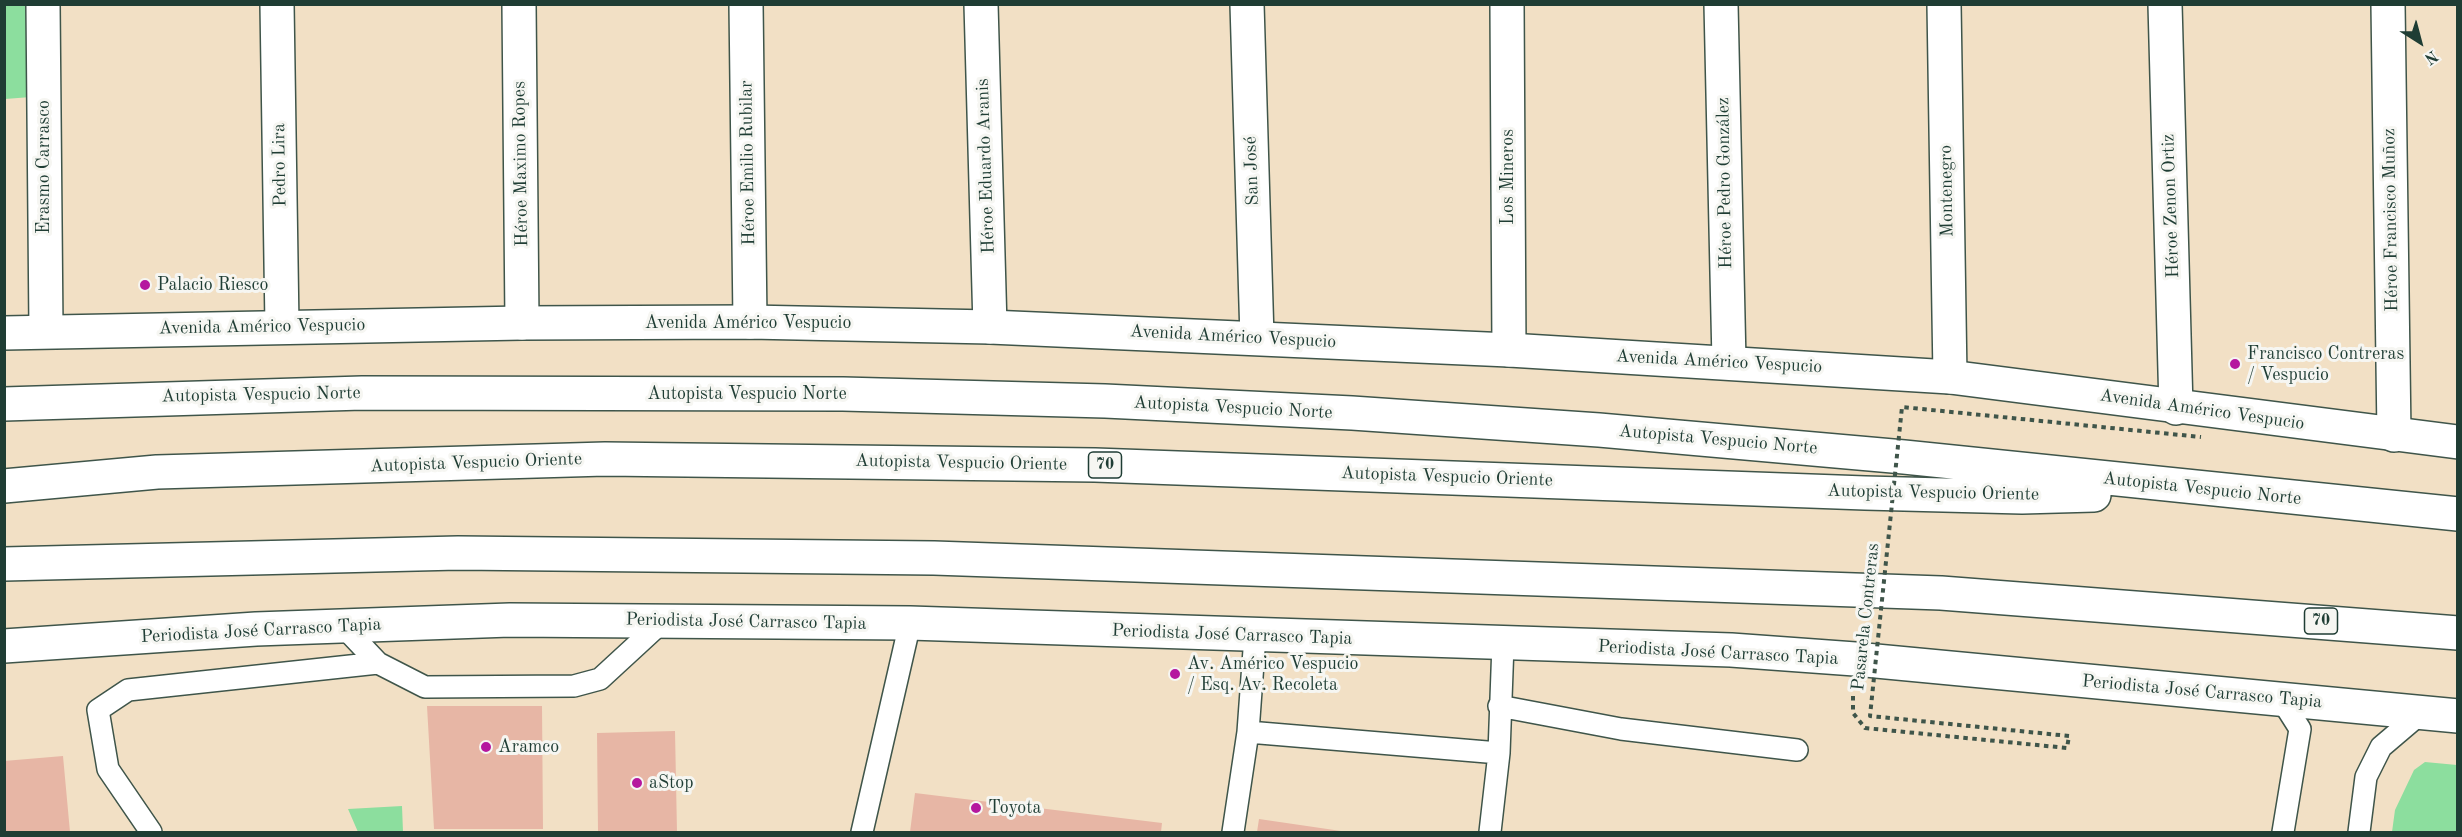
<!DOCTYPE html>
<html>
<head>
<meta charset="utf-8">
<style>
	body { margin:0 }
	#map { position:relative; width:2462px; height:837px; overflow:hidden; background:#f2e0c5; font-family:"Old Standard TT",serif }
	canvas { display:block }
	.frame { position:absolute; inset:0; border:6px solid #1f3d34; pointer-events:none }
	.north { position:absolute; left:2390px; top:12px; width:60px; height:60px; -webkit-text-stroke:4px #f6f6f2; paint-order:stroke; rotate:144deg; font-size:16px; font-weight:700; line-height:24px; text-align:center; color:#1f3d34 }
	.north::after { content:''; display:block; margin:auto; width:21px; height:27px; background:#1f3d34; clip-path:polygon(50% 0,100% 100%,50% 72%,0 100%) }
</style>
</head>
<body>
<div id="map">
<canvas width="2462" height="837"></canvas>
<div class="frame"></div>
<div class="north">N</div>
</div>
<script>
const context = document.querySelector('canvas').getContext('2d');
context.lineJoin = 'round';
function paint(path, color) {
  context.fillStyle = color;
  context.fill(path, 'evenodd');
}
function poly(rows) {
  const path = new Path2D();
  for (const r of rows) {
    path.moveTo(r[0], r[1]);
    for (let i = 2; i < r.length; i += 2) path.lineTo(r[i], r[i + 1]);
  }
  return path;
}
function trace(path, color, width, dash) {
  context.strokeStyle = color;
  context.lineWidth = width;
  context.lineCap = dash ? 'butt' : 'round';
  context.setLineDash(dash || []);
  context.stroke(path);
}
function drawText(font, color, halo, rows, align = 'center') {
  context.font = font + ' "Old Standard TT",serif';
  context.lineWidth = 6;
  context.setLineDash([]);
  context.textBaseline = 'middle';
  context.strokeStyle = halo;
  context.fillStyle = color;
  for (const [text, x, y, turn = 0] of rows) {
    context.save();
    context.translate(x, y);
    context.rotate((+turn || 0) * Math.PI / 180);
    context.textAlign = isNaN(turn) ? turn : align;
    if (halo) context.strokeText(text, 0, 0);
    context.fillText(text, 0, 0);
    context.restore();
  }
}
paint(poly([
	[5,5,28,5,31,97,5,99],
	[2425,762,2457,765,2457,832,2392,832,2395,810,2414,770],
	[402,806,403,832,358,832,348,809]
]), '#8cde9e');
paint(poly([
	[427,706,542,706,543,829,434,829],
	[675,731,677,832,598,832,597,733],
	[63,756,70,832,4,832,4,761],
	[915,793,1162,823,1161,832,910,832],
	[1259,819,1341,831,1341,832,1257,832]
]), '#e7b6a5');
const service = poly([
	[342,625,378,663,425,687,574,686,600,679,663,621],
	[1255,636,1248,732,1499,753,1503,644],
	[2281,699,2300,729,2283,832],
	[1499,706,1621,729,1797,750],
	[151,832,108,769,98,710,128,690,378,663],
	[862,832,910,623],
	[1233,832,1248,732],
	[1490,832,1499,753],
	[2359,832,2366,777,2381,747,2421,713]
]);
const minor = poly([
	[43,4,46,330],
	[277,4,282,326],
	[519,4,522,323],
	[746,4,750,322],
	[981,4,990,327],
	[1247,4,1257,338],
	[1507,4,1509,350],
	[1721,4,1729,362],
	[1944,4,1950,377],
	[2165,4,2176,408],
	[2388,4,2394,435]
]);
const secondary = poly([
	[4,333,522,323,750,322,990,327,1509,350,1950,377,2458,442],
	[4,646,256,629,510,620,910,623,1731,650,1855,659,2458,716]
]);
const motorway = poly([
	[4,404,362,393,843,394,1105,401,1352,413,1599,430,1904,457,2458,514],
	[4,486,157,472,605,459,1095,465,1865,493,2022,497,2094,495],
	[4,564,458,553,934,558,1941,593,2458,633]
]);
trace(service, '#3f554a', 24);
trace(minor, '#3f554a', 36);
trace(secondary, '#3f554a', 36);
trace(motorway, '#3f554a', 36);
trace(poly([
	[1853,696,1853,713,1865,728,2067,748,2069,736]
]), '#3f554a', 4, [4.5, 4.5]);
trace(service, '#fff', 21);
trace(minor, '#fff', 33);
trace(secondary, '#fff', 33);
trace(motorway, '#fff', 33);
trace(poly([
	[2069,736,1870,716,1902,407,2201,437]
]), '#3f554a', 4, [4.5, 4.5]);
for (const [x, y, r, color] of [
	[145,285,6,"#b5179e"],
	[2235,364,6,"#b5179e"],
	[1175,674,6,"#b5179e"],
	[486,747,6,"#b5179e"],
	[637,783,6,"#b5179e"],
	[976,808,6,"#b5179e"]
]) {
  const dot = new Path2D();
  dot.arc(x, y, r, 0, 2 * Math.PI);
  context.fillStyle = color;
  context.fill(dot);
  trace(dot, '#f6f6f2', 2);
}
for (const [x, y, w] of [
	[1105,465,33],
	[2321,621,33]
]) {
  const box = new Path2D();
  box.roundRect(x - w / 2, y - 13, w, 26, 4.5);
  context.fillStyle = '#f6f6f2';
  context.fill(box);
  trace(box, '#1f3d34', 1.5);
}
drawText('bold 16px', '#1f3d34', null, [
	["70",1105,465],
	["70",2321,621]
]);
drawText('18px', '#1f3d34', '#f6f6f2', [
	["Héroe Emilio Rubilar",748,163,-91],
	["Héroe Maximo Ropes",521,164,-91],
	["Pedro Lira",280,165,-91],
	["Héroe Eduardo Aranis",986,166,-92],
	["Erasmo Carrasco",44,167,-90],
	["San José",1252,171,-92],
	["Los Mineros",1508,177,-90],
	["Héroe Pedro González",1725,183,-91],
	["Montenegro",1947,191,-91],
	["Héroe Zenon Ortiz",2171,206,-92],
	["Héroe Francisco Muñoz",2391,220,-91],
	["Avenida Américo Vespucio",748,323],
	["Avenida Américo Vespucio",262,327,-1],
	["Avenida Américo Vespucio",1233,337,3],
	["Avenida Américo Vespucio",1719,362,3],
	["Autopista Vespucio Norte",747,394],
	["Autopista Vespucio Norte",261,395,-1],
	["Autopista Vespucio Norte",1233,408,3],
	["Avenida Américo Vespucio",2202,410,8],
	["Autopista Vespucio Norte",1718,440,5],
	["Autopista Vespucio Oriente",476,463,-2],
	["Autopista Vespucio Oriente",961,463,1],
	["Autopista Vespucio Oriente",1447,477,2],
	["Autopista Vespucio Norte",2202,489,6],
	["Autopista Vespucio Oriente",1933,493,1],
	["Pasarela Contreras",1866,617,-84],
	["Periodista José Carrasco Tapia",746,622,1],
	["Periodista José Carrasco Tapia",261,631,-3],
	["Periodista José Carrasco Tapia",1232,635,2],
	["Periodista José Carrasco Tapia",1718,653,3],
	["Periodista José Carrasco Tapia",2202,692,5]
]);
drawText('18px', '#1f3d34', '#f6f6f2', [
	["Palacio Riesco",157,285],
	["Francisco Contreras",2247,354],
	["/ Vespucio",2247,375],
	["Av. Américo Vespucio",1187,664],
	["/ Esq. Av. Recoleta",1187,685],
	["Aramco",498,747],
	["aStop",649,783],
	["Toyota",988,808]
], 'left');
</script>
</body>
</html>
